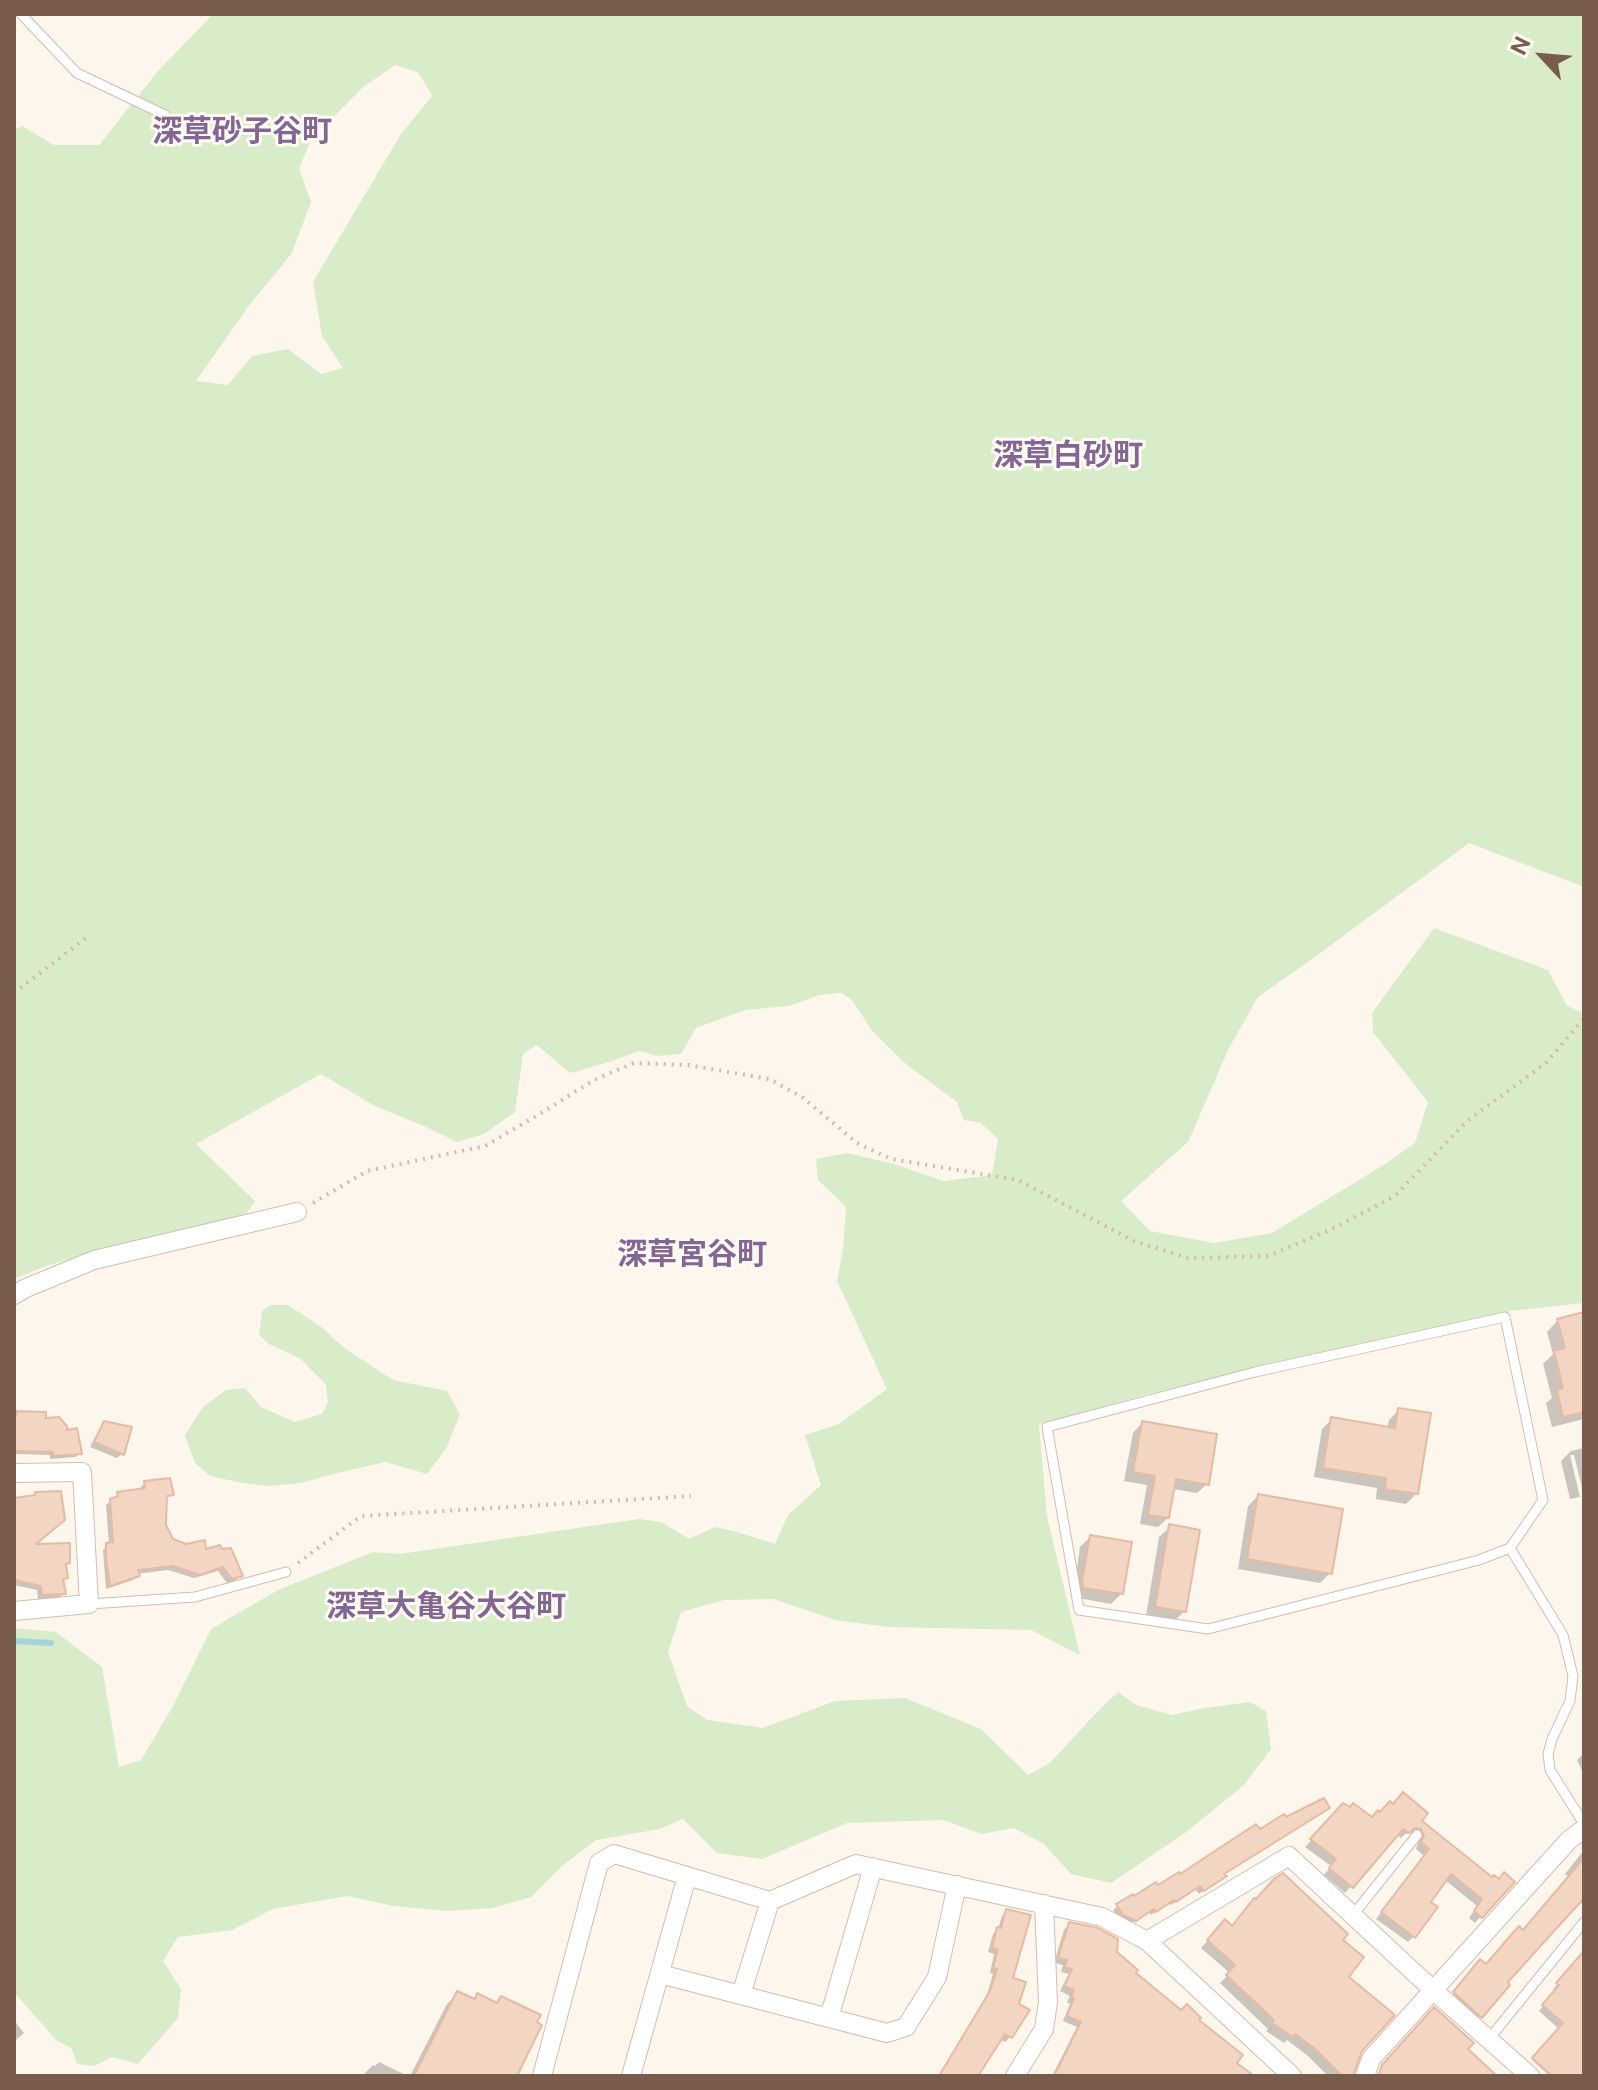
<!DOCTYPE html>
<html>
<head>
<meta charset="utf-8">
<style>
	body { margin:0 }
	#map { position:relative; width:1598px; height:2090px; overflow:hidden; background:#fdf6ec; font-family:"Public Sans",sans-serif }
	canvas { display:block }
	.frame { position:absolute; inset:0; border:16px solid #7a5c4d; pointer-events:none }
	.north { position:absolute; left:1502px; top:16px; width:80px; height:80px; -webkit-text-stroke:6px #fffaf3; paint-order:stroke; rotate:296deg; font-size:22px; font-weight:700; line-height:32px; text-align:center; color:#7a5c4d }
	.north::after { content:''; display:block; margin:auto; width:28px; height:36px; background:#7a5c4d; clip-path:polygon(50% 0,100% 100%,50% 72%,0 100%) }
</style>
</head>
<body>
<div id="map">
<canvas width="1598" height="2090"></canvas>
<div class="frame"></div>
<div class="north">N</div>
</div>
<script>
const context = document.querySelector('canvas').getContext('2d');
context.lineJoin = 'round';
function paint(path, color) {
  context.fillStyle = color;
  context.fill(path, 'evenodd');
}
function poly(rows) {
  const path = new Path2D();
  for (const r of rows) {
    path.moveTo(r[0], r[1]);
    for (let i = 2; i < r.length; i += 2) path.lineTo(r[i], r[i + 1]);
  }
  return path;
}
function trace(path, color, width, dash) {
  context.strokeStyle = color;
  context.lineWidth = width;
  context.lineCap = dash ? 'butt' : 'round';
  context.setLineDash(dash || []);
  context.stroke(path);
}
function drawText(font, color, halo, rows, align = 'center') {
  context.font = font + ' "Public Sans","Noto Sans JP",sans-serif';
  context.lineWidth = 6;
  context.setLineDash([]);
  context.textBaseline = 'middle';
  context.strokeStyle = halo;
  context.fillStyle = color;
  for (const [text, x, y, turn = 0] of rows) {
    context.save();
    context.translate(x, y);
    context.rotate((+turn || 0) * Math.PI / 180);
    context.textAlign = isNaN(turn) ? turn : align;
    if (halo) context.strokeText(text, 0, 0);
    context.fillText(text, 0, 0);
    context.restore();
  }
}
paint(poly([
	[213,14,1584,14,1584,887,1469,843,1319,954,1258,997,1229,1048,1188,1142,1121,1201,1150,1231,1214,1243,1272,1233,1385,1164,1415,1143,1428,1102,1373,1032,1372,1013,1434,928,1548,970,1567,1006,1584,1013,1584,1303,1510,1311,1399,1337,1307,1355,1144,1395,1039,1425,1047,1516,1080,1655,1031,1630,888,1627,835,1620,774,1599,724,1600,681,1612,668,1652,687,1706,707,1720,763,1728,835,1701,905,1698,981,1729,1028,1775,1050,1763,1097,1712,1118,1692,1136,1705,1172,1715,1199,1709,1250,1702,1266,1711,1271,1749,1244,1785,1185,1833,1111,1883,1071,1874,1044,1844,1014,1828,982,1834,943,1820,847,1823,762,1859,717,1853,683,1819,660,1829,596,1840,562,1866,531,1897,493,1908,447,1911,394,1906,347,1896,273,1909,232,1930,178,1937,163,1961,181,1989,178,2018,138,2064,112,2057,94,2066,77,2064,71,2048,56,2040,14,1992,14,1628,56,1632,102,1667,119,1767,141,1760,173,1706,211,1629,278,1590,373,1552,400,1554,639,1519,661,1522,689,1539,715,1527,737,1532,775,1544,788,1515,821,1485,805,1435,839,1424,887,1389,837,1281,843,1249,846,1207,818,1180,816,1159,847,1153,894,1164,944,1181,992,1175,998,1139,981,1123,964,1120,957,1102,906,1064,873,1032,852,1000,841,993,819,995,789,1006,745,1010,696,1028,681,1054,658,1056,639,1051,609,1062,570,1073,537,1045,523,1054,515,1112,484,1134,457,1142,426,1127,375,1106,321,1074,196,1144,255,1201,240,1223,128,1242,46,1266,14,1279,14,130,22,126,54,145,99,145,158,71],
	[395,65,418,72,432,96,401,134,313,282,322,336,343,368,321,374,288,349,252,356,228,385,196,381,248,307,292,253,311,202,299,168,311,140,362,88],
	[271,1305,288,1305,320,1326,343,1347,393,1380,447,1391,460,1414,447,1447,427,1474,386,1462,337,1473,301,1483,269,1486,242,1483,210,1476,195,1463,185,1435,203,1407,226,1390,245,1388,261,1407,295,1422,322,1414,328,1402,326,1385,301,1359,269,1344,259,1335,262,1311]
]), '#d8ecc9');
paint(poly([
	[1584,1314,1584,1419,1552,1427,1546,1403,1552,1398,1543,1364,1553,1354,1547,1332,1558,1320],
	[1399,1410,1416,1494,1406,1504,1376,1499,1377,1488,1314,1477,1322,1429,1332,1419,1387,1429,1389,1420],
	[18,1413,44,1421,80,1453,76,1457,50,1459,50,1455,14,1454,14,1417],
	[105,1423,122,1454,117,1458,90,1447,100,1428],
	[1142,1423,1207,1484,1197,1493,1173,1489,1168,1518,1158,1527,1140,1524,1147,1485,1124,1481,1133,1433],
	[1584,1448,1584,1496,1574,1455,1570,1455,1580,1497,1570,1499,1561,1461,1571,1451],
	[145,1483,172,1494,165,1499,164,1526,172,1541,204,1551,240,1576,236,1580,227,1583,218,1571,194,1578,168,1570,136,1574,137,1576,133,1580,106,1589,103,1550,109,1545,106,1505,118,1494,141,1491,141,1487],
	[36,1494,32,1546,68,1563,65,1566,66,1578,62,1582,64,1593,59,1598,38,1599,37,1590,14,1585,14,1500,32,1497],
	[1258,1496,1330,1573,1320,1583,1238,1569,1248,1506],
	[1170,1527,1185,1611,1174,1621,1146,1616,1159,1537],
	[1090,1537,1121,1594,1111,1604,1073,1597,1080,1547],
	[1584,1753,1584,1775,1577,1760],
	[1343,1805,1371,1819,1419,1821,1492,1880,1512,1882,1475,1923,1469,1918,1477,1906,1445,1880,1428,1902,1414,1936,1408,1942,1376,1919,1424,1856,1416,1849,1419,1840,1412,1833,1405,1834,1401,1838,1396,1834,1345,1893,1324,1875,1331,1866,1305,1847],
	[1285,1820,1222,1875,1220,1880,1199,1894,1195,1889,1171,1905,1169,1903,1151,1915,1149,1912,1130,1924,1119,1919,1113,1910,1118,1906,1158,1888],
	[1584,1850,1584,1900,1574,1911,1571,1910,1505,1983,1476,2021,1450,1998,1476,1967,1486,1967,1523,1932,1569,1877,1565,1874],
	[1006,1911,1011,1979,1017,2004,1027,2011,1010,2037,1005,2042,1000,2039,975,2076,939,2076,986,1998,993,1974,990,1973,994,1954,988,1952,993,1934,998,1929,1002,1916],
	[1069,1924,1115,1953,1133,1973,1181,2013,1196,2020,1234,2063,1250,2076,1052,2076,1077,2027,1063,2021,1070,2004,1067,2002,1070,1996,1060,1991,1069,1974,1061,1972,1063,1965,1054,1963,1064,1930],
	[1232,1928,1340,1940,1358,2053,1351,2076,1328,2076,1308,2056,1287,2040,1284,2043,1266,2031,1268,2029,1220,1983,1230,1973,1201,1948,1218,1929],
	[1584,1954,1584,2076,1550,2076,1532,2060,1559,2029,1539,2011,1556,1991,1553,1989],
	[458,1993,473,2001,478,1996,495,2004,501,1998,515,2076,410,2076,447,2004],
	[14,2020,24,2033,14,2042],
	[379,2062,408,2076,362,2076,373,2065,375,2066]
]), '#0003');
trace(poly([
	[14,1641,51,1643]
]), '#a5d3da', 6);
const building = poly([
	[1584,1312,1584,1412,1563,1417,1557,1390,1563,1388,1554,1351,1565,1348,1557,1319,1584,1312],
	[1398,1408,1431,1413,1418,1494,1385,1489,1386,1478,1323,1468,1331,1417,1395,1428,1398,1408],
	[17,1411,46,1412,46,1418,59,1417,67,1426,67,1430,77,1428,82,1454,53,1456,53,1452,14,1451,14,1416,16,1416,17,1411],
	[104,1421,132,1427,124,1455,94,1442,104,1421],
	[1142,1421,1217,1434,1209,1485,1176,1479,1169,1518,1148,1515,1155,1476,1133,1472,1142,1421],
	[170,1478,174,1495,167,1496,166,1525,173,1539,186,1544,205,1540,206,1549,220,1545,222,1549,231,1548,243,1576,232,1579,223,1567,200,1575,173,1566,138,1570,140,1576,110,1586,106,1559,106,1543,113,1542,110,1499,118,1496,117,1492,145,1488,144,1481,170,1478],
	[61,1491,65,1520,36,1544,70,1543,70,1563,66,1564,68,1578,63,1579,66,1594,42,1595,41,1586,14,1580,14,1498,35,1495,35,1492,61,1491],
	[1258,1494,1343,1509,1332,1574,1247,1559,1258,1494],
	[1169,1524,1200,1530,1186,1612,1155,1607,1169,1524],
	[1090,1535,1132,1542,1123,1594,1083,1588,1082,1582,1090,1535],
	[1403,1792,1428,1813,1422,1821,1492,1877,1494,1875,1499,1879,1504,1872,1515,1882,1482,1918,1474,1911,1482,1899,1451,1874,1431,1902,1438,1907,1415,1938,1381,1912,1429,1849,1421,1842,1424,1835,1421,1829,1415,1828,1409,1833,1403,1829,1353,1888,1329,1868,1336,1859,1310,1839,1343,1803,1350,1807,1353,1803,1372,1817,1378,1810,1380,1812,1390,1801,1393,1804,1403,1792],
	[1324,1798,1330,1808,1224,1874,1227,1876,1204,1891,1200,1886,1176,1902,1174,1900,1156,1912,1154,1909,1136,1921,1123,1915,1116,1904,1133,1894,1134,1896,1156,1882,1158,1885,1179,1872,1180,1874,1256,1824,1260,1829,1284,1814,1286,1817,1324,1798],
	[1584,1858,1584,1898,1508,1982,1510,1985,1482,2018,1453,1992,1480,1959,1486,1964,1519,1926,1523,1930,1584,1858],
	[1283,1873,1348,1934,1343,1940,1364,1957,1349,1977,1395,2015,1362,2051,1353,2076,1342,2076,1315,2049,1295,2034,1293,2037,1272,2023,1274,2020,1226,1975,1235,1965,1207,1940,1225,1919,1232,1926,1254,1898,1256,1899,1274,1879,1283,1873],
	[1006,1909,1031,1915,1013,1978,1026,1982,1019,2004,1030,2010,1012,2038,1005,2034,978,2076,939,2076,990,1991,997,1969,993,1968,998,1949,992,1948,997,1927,1001,1928,1006,1909],
	[1069,1922,1098,1928,1118,1939,1117,1952,1138,1970,1136,1973,1181,2010,1187,2004,1201,2018,1199,2020,1243,2055,1237,2063,1254,2076,1054,2076,1081,2022,1067,2016,1074,1998,1071,1996,1074,1990,1064,1986,1072,1969,1065,1967,1067,1960,1058,1958,1069,1922],
	[1584,1951,1584,2076,1552,2076,1532,2058,1563,2023,1542,2005,1559,1985,1556,1983,1584,1951],
	[457,1991,475,1999,477,1993,497,2003,501,1996,541,2015,537,2022,542,2025,517,2076,414,2076,457,1991],
	[1434,2007,1474,2043,1468,2049,1497,2076,1378,2076,1382,2065,1434,2007]
]);
paint(building, '#f3d5c3');
trace(building, '#e6bba3', 2);
const service = poly([
	[21,14,77,73,165,115],
	[1505,1317,1543,1500,1510,1548,1479,1560,1208,1629,1079,1610,1047,1427,1255,1372,1505,1317],
	[1510,1548,1563,1635,1573,1676,1570,1701,1552,1739,1548,1754,1550,1770,1584,1824],
	[89,1604,195,1597,286,1572],
	[1353,1915,1417,1835],
	[1489,2039,1584,1922]
]);
const minor = poly([
	[14,1295,26,1288,94,1260,297,1212],
	[14,1473,82,1472,89,1604,14,1611],
	[1147,1941,1289,1856,1433,1990,1530,2076],
	[660,1974,887,2033,906,2027,937,1977,957,1885],
	[741,1995,770,1901],
	[829,2018,873,1867],
	[542,2076,599,1863,614,1854,770,1901,856,1864,1102,1917,1147,1941,1292,2076],
	[631,2076,687,1876],
	[1015,2076,1044,2029,1048,2002,1044,1904],
	[1365,2076,1371,2059,1569,1840,1584,1829]
]);
trace(service, '#d1beb0', 11);
trace(minor, '#d1beb0', 20);
trace(poly([
	[14,993,86,938],
	[313,1203,367,1171,485,1146,538,1115,594,1080,634,1063,688,1065,769,1079,802,1097,857,1143,891,1159,1018,1180,1134,1241,1188,1258,1268,1256,1332,1229,1395,1196,1466,1122,1547,1062,1584,1018],
	[298,1563,361,1516,691,1496]
]), '#d9b8a5', 4, [2, 6]);
trace(service, '#fff', 9);
trace(minor, '#fff', 18);
drawText('bold 30px', '#846695', '#fffaf3', [
	["深草砂子谷町",242,132],
	["深草白砂町",1068,456],
	["深草宮谷町",692,1255],
	["深草大亀谷大谷町",446,1607]
]);
</script>
</body>
</html>
